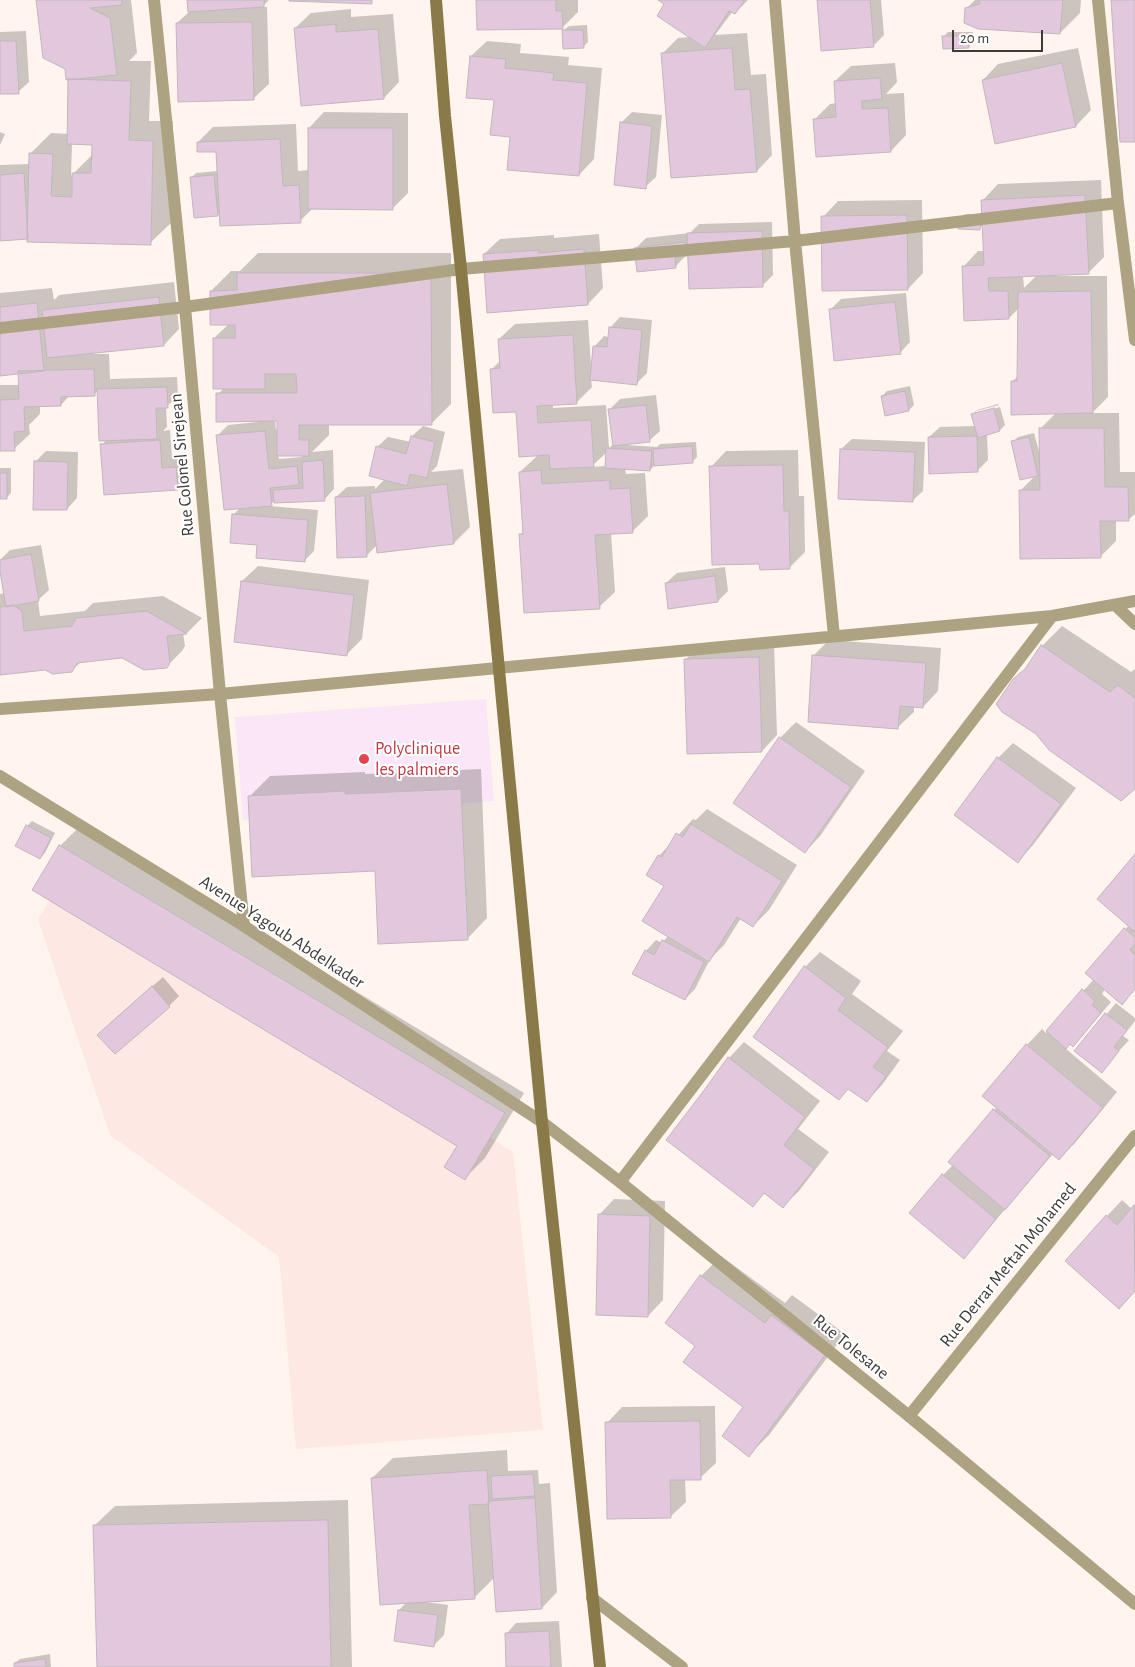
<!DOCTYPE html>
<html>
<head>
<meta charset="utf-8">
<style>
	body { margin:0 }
	#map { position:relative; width:1135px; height:1667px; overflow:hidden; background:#fff5ee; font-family:"Alegreya Sans",sans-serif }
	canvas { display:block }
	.scale { position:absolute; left:952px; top:30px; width:91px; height:22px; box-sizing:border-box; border:2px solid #3e3a38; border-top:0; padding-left:6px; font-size:15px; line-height:18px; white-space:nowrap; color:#3e3a38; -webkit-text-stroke:4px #fff; paint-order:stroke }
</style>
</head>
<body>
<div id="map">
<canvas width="1135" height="1667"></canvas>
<div class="scale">20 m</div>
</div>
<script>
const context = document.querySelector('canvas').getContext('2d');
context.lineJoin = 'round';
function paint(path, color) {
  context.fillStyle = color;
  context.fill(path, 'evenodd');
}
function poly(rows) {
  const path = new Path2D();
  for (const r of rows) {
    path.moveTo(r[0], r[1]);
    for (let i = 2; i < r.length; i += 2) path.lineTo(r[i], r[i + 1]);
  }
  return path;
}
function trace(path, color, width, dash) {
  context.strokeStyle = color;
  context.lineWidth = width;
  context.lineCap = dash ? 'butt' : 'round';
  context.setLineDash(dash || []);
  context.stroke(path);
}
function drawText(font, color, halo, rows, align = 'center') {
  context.font = font + ' "Alegreya Sans",sans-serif';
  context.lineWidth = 4;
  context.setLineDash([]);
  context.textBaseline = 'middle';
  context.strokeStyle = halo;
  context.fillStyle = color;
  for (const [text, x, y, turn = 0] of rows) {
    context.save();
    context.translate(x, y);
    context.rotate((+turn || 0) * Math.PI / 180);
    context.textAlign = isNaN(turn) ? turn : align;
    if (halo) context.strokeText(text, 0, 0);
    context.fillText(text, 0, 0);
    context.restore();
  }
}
paint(poly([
	[69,868,513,1152,543,1430,296,1449,279,1257,110,1135,38,919]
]), '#fde8e3');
paint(poly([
	[486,699,494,801,243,820,235,717]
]), '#fae6f6');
paint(poly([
	[37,0,131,0,137,53,129,61,151,61,149,121,173,121,171,223,150,243,29,238,0,239,0,165,30,164,31,153,51,133,69,134,69,79],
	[72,143,93,143,93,154,71,176],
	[188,0,269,0,262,7,267,7,269,84,253,99,177,23,189,12],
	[477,0,578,0,578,12,562,28],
	[660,0,748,0,735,13,733,11,715,35,747,33,751,75,766,74,772,155,757,171,662,54,678,38,691,37,666,4],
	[819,0,881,0,884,35,873,46],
	[975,0,1081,0,1080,13,1060,33,966,9],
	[351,9,351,17,393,14,399,82,384,98,295,28,311,13],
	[587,25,588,42,583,47,564,30,569,26],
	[26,31,29,82,18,92,0,93,0,32],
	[948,32,973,32,973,42,968,47,943,37],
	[487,41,521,44,520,53,569,57,568,65,602,68,594,159,579,175,512,135,495,99,471,56],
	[1078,48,1091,110,1076,126,996,143,983,80,998,64],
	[895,63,897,82,886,94,904,93,906,135,891,151,815,119,830,104,837,103,835,81,851,66],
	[324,112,408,113,408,193,393,208,313,208,300,221,220,212,218,215,191,178,196,173,218,171,218,150,198,142,213,127,296,124,298,171,309,170,309,128],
	[632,112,662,115,656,177,645,187,621,123],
	[0,132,5,134,0,145],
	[1101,180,1104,257,1089,272,1053,274,1053,276,1107,276,1108,397,1092,413,1119,413,1120,472,1135,472,1135,514,1128,520,1116,520,1116,541,1100,557,1020,491,1036,475,1013,442,1018,437,1034,433,1040,455,1040,429,1056,413,1012,382,1019,375,1019,308,1009,318,963,267,978,251,985,251,984,224,980,228,960,219,965,214,983,214,983,200,998,184],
	[1037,275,1024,288,1023,276],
	[922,200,923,273,908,289,823,217,838,201],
	[772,222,773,275,763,285,689,252,675,267,636,248,646,238,690,233,699,224],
	[599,234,603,288,588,304,484,254,500,239,554,235,554,238],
	[258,253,451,253,451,404,431,424,329,424,329,435,312,452,333,450,334,489,324,500,273,502,269,506,318,510,314,551,304,561,259,544,233,515,241,507,218,435,228,425,258,422,258,420,218,394,224,388,214,338,229,324,211,291,231,271,240,271],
	[275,420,278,420,278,430,276,430],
	[278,455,302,455,302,457,279,459],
	[174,282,179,329,164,345,93,352,94,354,109,354,110,379,177,377,178,396,166,407,167,427,163,431,170,430,172,458,186,458,188,479,178,489,102,445,107,439,98,391,94,395,69,396,61,405,40,405,40,414,29,425,30,434,14,449,0,450,0,385,20,385,19,373,0,374,0,293,52,288,54,300,59,295],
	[906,293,910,342,900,353,830,310,841,299],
	[620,317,652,320,647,373,636,384,591,379,592,387,576,403,553,404,553,408,606,405,609,448,614,444,610,409,620,399,656,395,660,431,649,441,627,443,627,445,657,447,660,444,696,442,697,457,692,462,655,465,650,470,625,468,626,474,645,473,648,516,632,532,611,533,615,592,599,607,520,535,524,531,520,472,538,455,518,411,492,369,501,360,499,339,515,324,588,320,591,366,592,366,594,347,604,336,609,337,610,328],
	[607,452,606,466,591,467],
	[910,386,914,405,909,410,882,396,887,391],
	[998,404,999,405,976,411,976,414,1000,407,1005,425,1000,430,987,434,988,460,977,471,929,437,940,427,975,426,972,415,977,410],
	[423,426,445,432,437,466,431,472,463,469,470,527,454,543,379,552,378,544,367,555,336,497,347,487,375,486,375,489,385,479,377,447,388,437,411,442,412,436],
	[852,439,925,442,923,491,912,501,841,449],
	[798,450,799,496,804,496,805,552,789,568,761,563,711,467,726,451],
	[46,451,78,452,77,498,67,509,36,461],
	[0,468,11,468,11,493,6,498,0,498],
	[41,545,49,590,38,600,40,616,85,611,93,603,163,596,202,618,187,633,183,633,185,646,182,651,166,667,122,657,81,662,71,671,45,668,0,673,0,594,5,593,0,560,10,550],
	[258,566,369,580,362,639,346,655,242,581],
	[725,567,728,591,718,601,666,583,677,573],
	[1062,626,1131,672,1135,669,1135,787,1014,680,1029,665,1042,646],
	[829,640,941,648,938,691,923,707,914,706,914,712,898,727,813,656],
	[774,642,777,735,762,751,685,660,701,644],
	[796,722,865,771,820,836,805,852,780,738],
	[1013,743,1076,788,1033,845,1018,861,998,758],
	[481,769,487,918,467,939,376,870,250,796,270,776,365,772,365,774],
	[707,809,797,865,769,910,753,926,741,918,724,945,710,959,695,989,685,999,646,951,656,940,662,943,668,936,666,886,659,856,693,819,696,820],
	[32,821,55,833,45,853,40,858,27,826],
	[81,825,524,1093,485,1158,465,1178,459,1145,34,889,60,846],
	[1135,856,1135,989,1132,993,1105,989,1102,994,1111,1002,1083,1035,1065,1048,1117,1092,1075,1143,1059,1159,1053,1154,964,1257,943,1175,953,1165,950,1162,997,1107,1027,1045,1042,1029,1046,1033,1094,979,1086,973,1129,925],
	[820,952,861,981,852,994,903,1031,887,1051,900,1060,882,1085,867,1101,849,1088,839,1098,805,967],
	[163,977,179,996,169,1006,109,1024],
	[1116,1003,1135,1018,1135,1021,1123,1036,1129,1040,1101,1071,1076,1050],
	[744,1042,820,1101,798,1129,829,1152,799,1191,783,1206,765,1192,753,1205,703,1094,729,1058],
	[614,1199,665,1201,663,1300,648,1316,599,1215],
	[1122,1200,1132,1209,1135,1206,1135,1291,1119,1307,1107,1216],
	[721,1256,785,1303,792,1295,845,1334,769,1435,749,1455,745,1407,697,1346,666,1323,701,1276],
	[715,1406,716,1463,700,1478,685,1479,686,1502,670,1517,607,1423,622,1407],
	[507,1450,508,1471,538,1470,539,1484,550,1483,557,1592,542,1608,495,1577,474,1598,426,1602,448,1605,444,1635,434,1645,399,1610,407,1602,372,1478,393,1458],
	[348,1500,352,1667,98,1667,94,1526,115,1506],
	[559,1621,562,1667,508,1667,506,1634,516,1623],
	[50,1654,51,1667,16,1667,15,1663,20,1659]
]), '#0003');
const building = poly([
	[36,0,122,0,122,5,90,8,110,18,117,75,66,80,65,69,43,58,36,0],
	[187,0,264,0,264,7,188,12,187,0],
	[289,0,372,0,372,4,289,1,289,0],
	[476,0,556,0,556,11,562,11,563,29,477,30,476,0],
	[658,0,743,0,744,1,735,14,729,11,705,48,657,16,664,4,658,0],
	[817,0,870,0,874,47,821,51,817,0],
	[979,0,1063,0,1060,34,978,29,964,23,965,8,980,4,979,0],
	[1111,0,1135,0,1135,142,1120,142,1111,0],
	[252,22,254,100,178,102,176,23,252,22],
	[336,24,336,32,378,29,384,99,301,106,294,28,336,24],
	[562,30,583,30,584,48,563,49,562,30],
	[942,36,968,36,969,48,943,49,942,36],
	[0,41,16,41,19,94,0,94,0,41],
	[732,48,735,90,750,89,757,172,671,178,661,53,732,48],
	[470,56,506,59,505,68,554,73,553,80,587,83,579,176,507,170,510,137,490,135,494,100,466,98,470,56],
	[1062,63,1076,127,995,144,982,80,1062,63],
	[880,78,882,99,862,101,862,109,888,108,891,152,816,157,813,119,836,117,834,81,880,78],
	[68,79,131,81,129,140,153,141,151,245,27,242,29,153,53,154,51,196,72,197,72,173,91,173,92,145,67,144,68,79],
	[620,122,652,126,646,189,614,185,620,122],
	[308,128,393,128,393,210,308,209,308,128],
	[280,139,283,186,299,185,301,223,220,226,216,152,197,152,197,142,280,139],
	[24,173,28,239,0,241,0,175,24,173],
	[214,175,218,216,194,218,190,177,214,175],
	[1085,195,1089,274,988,278,989,291,1008,291,1009,319,964,321,962,266,984,265,981,200,1085,195],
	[907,215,908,290,822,291,821,216,907,215],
	[959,218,981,219,980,230,958,229,959,218],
	[762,231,763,287,689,289,687,233,762,231],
	[685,242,687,256,675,258,676,268,637,272,634,248,685,242],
	[584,249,588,305,487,313,483,254,539,250,539,253,584,249],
	[237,273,431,273,432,425,299,425,299,440,309,440,309,456,277,456,277,421,216,422,216,393,297,393,296,374,265,374,265,389,213,389,213,338,235,338,235,325,210,325,210,291,237,290,237,273],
	[1091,291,1093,413,1011,415,1011,381,1017,381,1018,292,1091,291],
	[159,297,164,346,47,358,42,310,159,297],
	[895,302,901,354,834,361,829,309,895,302],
	[37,303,44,371,0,376,0,307,37,303],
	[609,327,642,330,637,385,590,380,593,346,607,347,609,327],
	[573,335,577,404,537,406,538,423,591,420,594,467,550,469,549,455,519,457,516,412,493,413,490,369,500,368,498,339,573,335],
	[94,369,95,396,61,397,61,406,24,407,25,431,14,432,15,451,0,451,0,400,19,399,18,371,94,369],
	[167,387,168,408,156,408,157,439,99,441,97,389,167,387],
	[905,391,909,411,885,416,881,396,905,391],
	[646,405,650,442,613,446,608,409,646,405],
	[994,408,1000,431,978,438,971,414,994,408],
	[1039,428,1104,428,1105,487,1128,487,1129,521,1100,521,1101,558,1020,559,1019,490,1040,490,1039,428],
	[265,431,269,469,297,466,299,485,270,488,272,506,224,510,216,435,265,431],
	[411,436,435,442,427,478,410,474,407,486,369,476,376,446,406,454,411,436],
	[977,436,978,472,929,474,928,437,977,436],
	[1029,437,1038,476,1020,480,1011,441,1029,437],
	[160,440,162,468,176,467,178,490,104,495,100,444,160,440],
	[692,446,693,463,654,466,653,449,692,446],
	[606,448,652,451,650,471,605,468,606,448],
	[840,449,915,452,913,502,838,499,840,449],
	[323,460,325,501,274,503,273,490,303,488,302,462,323,460],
	[34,461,68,462,67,510,33,510,34,461],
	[783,465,784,511,789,511,790,569,760,570,759,564,712,565,709,466,783,465],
	[541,470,542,484,610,480,610,489,630,488,633,533,595,535,600,609,524,613,519,534,523,534,519,472,541,470],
	[0,473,7,473,7,499,0,499,0,473],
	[447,484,454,544,377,553,370,493,447,484],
	[365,496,367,557,337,558,335,497,365,496],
	[232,514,308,520,305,562,256,558,257,545,230,543,232,514],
	[31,554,39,601,6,607,0,572,0,560,31,554],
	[715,576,718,602,668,609,665,583,715,576],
	[241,581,354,595,347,656,234,642,241,581],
	[13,605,22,611,24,631,72,626,76,618,147,611,187,634,167,636,170,663,167,668,144,670,122,658,77,663,72,672,53,674,45,670,0,675,0,607,13,605],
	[1041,645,1110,692,1118,685,1135,698,1135,789,1121,801,1049,750,1036,734,1002,712,996,704,1013,679,1025,669,1041,645],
	[812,655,926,663,923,708,900,706,898,729,808,722,812,655],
	[759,657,762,752,687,754,684,659,759,657],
	[779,737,851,787,805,853,733,803,779,737],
	[997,757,1061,804,1018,863,954,815,997,757],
	[461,789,468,940,378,944,375,871,252,877,248,796,345,791,345,794,461,789],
	[691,824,782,881,753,927,737,917,709,962,642,921,664,886,646,875,658,855,662,857,676,833,683,837,691,824],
	[26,825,51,838,40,859,15,846,26,825],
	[59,845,505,1113,465,1180,444,1167,457,1146,32,890,59,845],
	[1135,854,1135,932,1097,899,1135,854],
	[1124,928,1135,937,1135,944,1130,950,1135,955,1135,989,1122,1005,1085,973,1124,928],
	[662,940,704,962,685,1000,632,974,645,950,654,955,662,940],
	[804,966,846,998,838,1010,888,1047,873,1067,886,1076,867,1102,848,1089,839,1100,753,1037,804,966],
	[152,986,170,1007,115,1054,97,1035,152,986],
	[1082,989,1095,1001,1092,1005,1101,1013,1073,1047,1070,1044,1066,1049,1046,1031,1082,989],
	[1105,1013,1127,1030,1114,1047,1119,1051,1102,1073,1074,1051,1105,1013],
	[1026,1044,1103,1108,1059,1160,982,1096,1026,1044],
	[728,1057,805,1117,784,1145,814,1169,783,1208,764,1193,753,1207,666,1140,702,1093,728,1057],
	[993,1109,1050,1156,1005,1210,948,1162,993,1109],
	[942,1174,996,1219,964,1259,909,1213,942,1174],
	[1134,1205,1135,1291,1119,1309,1065,1261,1106,1215,1117,1225,1134,1205],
	[598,1214,650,1216,648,1317,596,1315,598,1214],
	[700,1275,765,1323,771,1315,825,1355,749,1457,722,1436,743,1407,683,1362,695,1346,665,1323,700,1275],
	[700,1421,701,1480,670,1480,671,1518,607,1519,605,1422,700,1421],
	[487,1470,489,1504,469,1505,475,1599,380,1605,371,1478,487,1470],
	[533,1474,535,1496,492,1499,491,1476,533,1474],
	[535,1498,542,1609,496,1612,488,1501,535,1498],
	[328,1520,331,1667,97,1667,93,1525,328,1520],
	[398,1610,438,1615,434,1647,394,1641,398,1610],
	[549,1631,551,1667,506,1667,505,1633,549,1631],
	[45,1659,46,1667,14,1667,14,1663,45,1659]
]);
paint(building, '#e3c7dc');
trace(building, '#c0b7be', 1);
trace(poly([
	[154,0,185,307,220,694,244,926],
	[775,0,795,241,834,636],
	[1098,0,1118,203,1135,340],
	[0,328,185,307,461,269,795,241,1118,203],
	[1115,605,1135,624],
	[0,709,220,694,498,668,1052,616,1135,601],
	[620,1182,1052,616],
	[909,1416,1135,1136],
	[592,1598,682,1667]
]), '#ada383', 12);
trace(poly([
	[0,776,244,926,542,1122,620,1182,909,1416,1135,1604]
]), '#ada383', 12);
trace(poly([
	[436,0,445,116,461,269,542,1122,600,1667]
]), '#8a7a49', 12);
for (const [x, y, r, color] of [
	[364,759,6,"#e0444e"]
]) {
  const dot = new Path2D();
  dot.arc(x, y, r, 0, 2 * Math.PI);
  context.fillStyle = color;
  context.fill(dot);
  trace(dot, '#fff', 2);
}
drawText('18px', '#3e3a38', '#fff', [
	["Rue Colonel Sirejean",182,465,-95],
	["Avenue Yagoub Abdelkader",282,932,33],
	["Rue Derrar Meftah Mohamed",1008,1265,-51],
	["Rue Tolesane",851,1347,39]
]);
drawText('18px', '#be3a42', '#fff', [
	["Polyclinique",375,749],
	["les palmiers",375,770]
], 'left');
</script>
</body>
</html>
